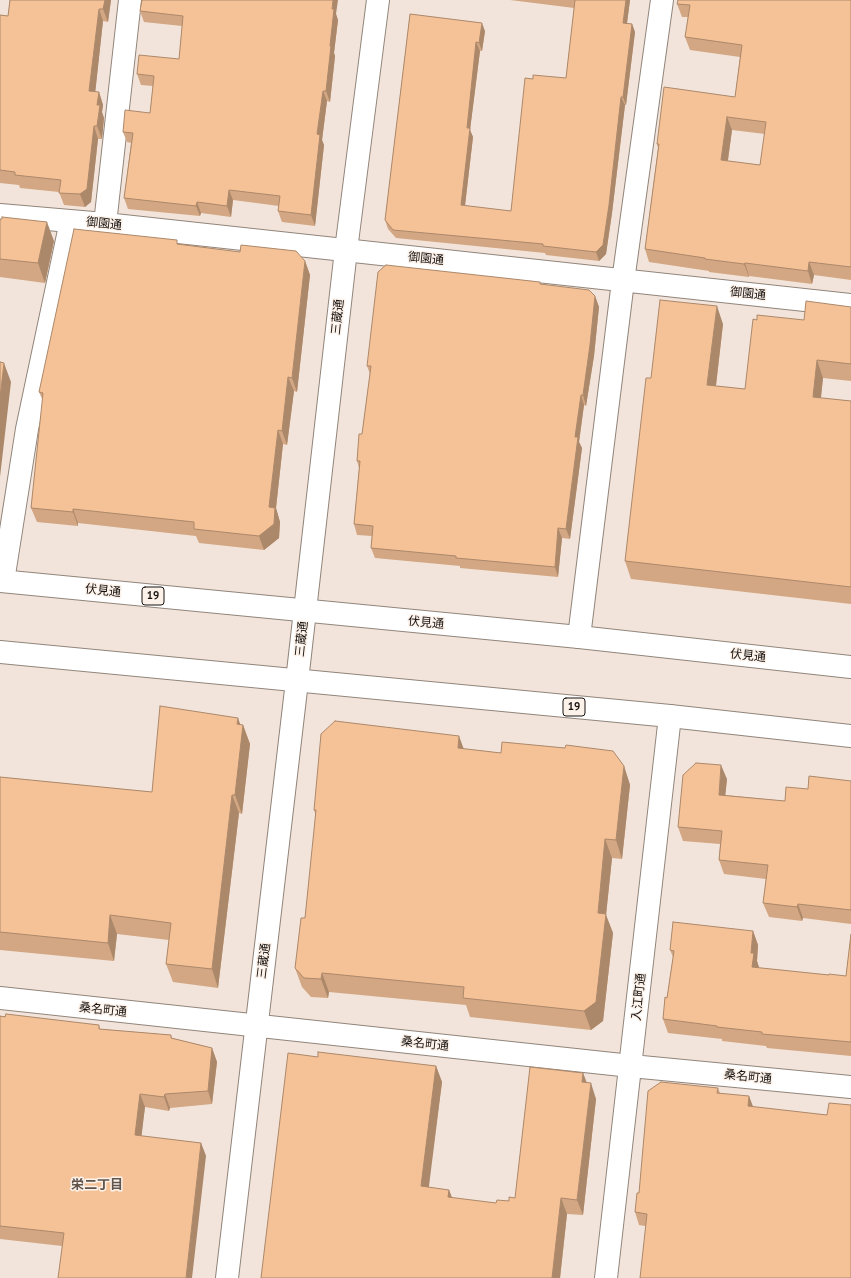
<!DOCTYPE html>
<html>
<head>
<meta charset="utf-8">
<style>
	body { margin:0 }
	canvas { display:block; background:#f2e4da }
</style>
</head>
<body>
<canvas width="851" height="1278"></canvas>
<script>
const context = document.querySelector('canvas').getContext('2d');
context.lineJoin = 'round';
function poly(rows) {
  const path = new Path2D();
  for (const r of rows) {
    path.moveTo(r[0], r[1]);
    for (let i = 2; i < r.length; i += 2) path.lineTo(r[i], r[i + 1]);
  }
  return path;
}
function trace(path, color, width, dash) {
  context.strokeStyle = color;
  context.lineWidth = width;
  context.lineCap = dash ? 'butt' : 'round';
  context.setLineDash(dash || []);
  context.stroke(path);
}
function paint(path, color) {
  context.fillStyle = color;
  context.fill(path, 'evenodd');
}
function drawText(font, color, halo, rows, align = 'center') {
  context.font = font + ' "PT Sans","Noto Sans JP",sans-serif';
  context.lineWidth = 3;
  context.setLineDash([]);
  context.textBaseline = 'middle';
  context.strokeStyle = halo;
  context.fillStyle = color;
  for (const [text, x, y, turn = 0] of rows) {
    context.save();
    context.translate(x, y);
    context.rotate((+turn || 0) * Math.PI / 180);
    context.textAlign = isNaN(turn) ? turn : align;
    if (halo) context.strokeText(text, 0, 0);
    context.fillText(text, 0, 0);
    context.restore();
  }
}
const street = poly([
	[0,215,105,224,851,305],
	[105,224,130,0],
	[3,581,27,429,71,221],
	[579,637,623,281,662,0],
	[0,998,631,1066,851,1087],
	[606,1278,670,716]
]);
const secondary = poly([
	[227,1278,297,681,346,250,378,0]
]);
const highway = poly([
	[0,581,579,637,851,667],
	[0,652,670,716,851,736]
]);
trace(street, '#91857b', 24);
trace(secondary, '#91857b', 24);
trace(highway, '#91857b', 24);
trace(street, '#fff', 22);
trace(secondary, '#fff', 22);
trace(highway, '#fff', 22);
paint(poly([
	[10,0,111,0,108,22,103,21,95,92,99,92,103,105,102,112,104,118,102,139,98,139,91,202,85,207,64,205,59,192,20,188,19,185,0,183,0,15,8,16],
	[510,0,630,0,627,23,632,24,635,32,626,105,625,105,612,213,606,254,599,261,546,255,545,253,396,238,388,229,385,220,410,14,485,31,482,51,480,51,470,130,473,137,465,206,511,211,533,79,566,78,574,8],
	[851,0,851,280,814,275,812,284,749,276,749,277,709,272,709,271,649,262,645,249,658,148,657,144,735,97,740,57,690,50,685,37,688,17,682,17,677,4],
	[732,130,765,134,760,165,728,161],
	[140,11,336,14,338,20,334,53,335,56,330,102,327,101,322,140,324,145,315,226,282,222,278,211,279,206,233,200,231,217,201,213,200,216,128,209,124,198,131,143,127,142,123,132,150,113,153,86,141,85,137,74,179,59,182,26,144,22],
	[0,219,54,241,45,283,0,277],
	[179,244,305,261,310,275,297,392,294,391,287,445,283,444,276,508,280,522,279,538,264,550,199,543,196,536,78,523,78,526,37,522,31,508,43,401,39,392],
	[541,284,595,296,599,307,594,356,586,406,584,405,579,442,582,448,570,539,562,538,558,577,460,568,460,566,375,558,371,548,372,536,357,535,354,524,359,468,357,461,362,434,370,374,367,366],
	[851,307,851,381,823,378,821,398,851,401,851,604,631,579,625,561,651,378,723,324,716,386,745,389,804,320],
	[241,725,243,725,250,744,242,814,239,813,218,988,173,982,166,964,169,940,117,934,114,961,0,950,0,777,152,792],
	[464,749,624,766,630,785,622,859,612,858,606,915,613,933,603,1021,591,1030,470,1017,466,1005,329,992,328,998,311,997,302,987,295,968,305,918,316,816,314,810],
	[727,779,725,795,785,801,808,789,851,781,851,924,803,918,802,921,769,917,763,903,766,879,724,874,719,860,720,844,683,841,678,827],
	[753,931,758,945,757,961,759,968,829,975,846,976,851,934,851,1056,767,1048,766,1046,722,1041,722,1039,668,1033,663,1019,667,998,673,957,670,950],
	[0,1016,99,1025,100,1029,171,1035,172,1038,212,1048,217,1062,212,1104,170,1108,169,1111,145,1107,141,1136,201,1143,206,1156,62,1246,0,1239],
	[318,1057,436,1066,442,1082,428,1187,449,1190,452,1198,496,1203,509,1201,515,1198,583,1073,587,1083,596,1099,583,1215,567,1214,560,1278,261,1278],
	[718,1088,720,1093,753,1107,827,1115,645,1226,639,1225,635,1212,639,1193]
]), '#d3a783');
paint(poly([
	[105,0,111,0,108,22,103,9],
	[333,0,338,0,336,14,338,20,334,53,335,56,330,102,326,91,330,46,332,9],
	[626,0,630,0,626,31,623,23],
	[99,9,103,21,94,104,89,91],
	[482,23,485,31,482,51,479,43],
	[632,24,635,32,626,105,623,97],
	[476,42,480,51,470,130,473,137,464,214,461,205,467,128],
	[323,91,327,101,322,140,324,145,315,226,311,215,317,134],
	[99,92,103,105,102,112,104,118,102,139,97,126,97,105],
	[621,97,625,105,612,213,606,254,599,261,596,252],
	[727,117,732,130,726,173,721,160],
	[94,126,98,139,91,202,85,207,80,194],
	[229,190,233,200,231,217,227,206],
	[197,202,201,213,200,216,196,206],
	[47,222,54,241,45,283,38,263],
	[305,261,310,275,297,392,292,378],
	[809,262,814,275,812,284,808,271],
	[745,263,749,276,749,277,744,264],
	[595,296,599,307,594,356,586,406,583,395],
	[717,306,723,324,714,402,707,385],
	[817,360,823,378,819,414,813,397],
	[4,363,11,382,0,477,0,398],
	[288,377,294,391,287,445,282,431],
	[581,395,584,405,579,442,582,448,570,539,566,529,575,437],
	[278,430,283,444,276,508,280,522,279,538,264,550,259,536,269,507],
	[73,509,78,523,78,526,73,512],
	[558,528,562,538,558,577,555,567],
	[238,718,242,729,243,725,250,744,242,814,235,795,237,724],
	[459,736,466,755,458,748],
	[721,765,727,779,724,809,719,795],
	[624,766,630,785,622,859,616,840],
	[232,795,239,813,218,988,212,969],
	[605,839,612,858,606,915,613,933,603,1021,591,1030,584,1011,598,913],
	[798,904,803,918,802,921,797,907],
	[110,915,117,934,114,961,108,943],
	[753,931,758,945,757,961,759,967,757,981,752,967,751,953],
	[322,973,329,992,328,998,321,979],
	[212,1048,217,1062,212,1104,208,1091],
	[436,1066,442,1082,427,1202,421,1186],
	[583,1073,589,1089,582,1082],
	[591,1083,596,1099,583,1215,577,1200],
	[140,1094,145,1107,140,1149,135,1135],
	[165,1094,170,1108,169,1111,164,1097],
	[749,1096,754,1109,748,1106],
	[201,1143,206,1156,192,1278,186,1278],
	[449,1190,455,1205,448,1197],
	[561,1198,567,1214,560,1278,552,1278]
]), '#ac886a');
const building = poly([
	[10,0,105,0,103,9,99,9,89,91,99,92,97,105,100,105,97,126,94,126,87,189,80,194,59,193,61,180,15,175,15,172,0,170,0,15,8,16,10,0],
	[142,0,333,0,332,9,334,9,330,46,331,46,326,91,323,91,317,134,320,135,311,215,278,211,280,196,229,190,227,206,197,202,196,206,124,198,133,133,123,132,125,110,150,113,154,76,137,74,139,55,179,59,183,16,140,11,142,0],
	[575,0,626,0,623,23,632,24,623,97,621,97,609,205,603,245,596,252,543,246,543,244,393,230,385,220,410,14,482,23,479,43,476,42,467,128,470,128,461,205,511,211,525,78,533,79,533,75,566,78,575,0],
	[678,0,851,0,851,267,809,262,808,271,745,263,744,264,705,259,705,258,645,249,659,144,657,144,664,87,735,97,742,45,685,37,690,5,677,4,678,0],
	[727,117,766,122,760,165,721,160,727,117],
	[2,217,47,222,38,263,0,259,0,219,2,219,2,217],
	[74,229,177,240,177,244,240,252,241,245,296,251,305,261,292,378,288,377,282,431,278,430,269,507,275,508,274,524,259,536,194,529,194,522,73,509,73,512,31,508,43,393,39,392,74,229],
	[386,265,540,282,540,284,589,290,595,296,590,345,583,395,581,395,575,437,578,437,566,529,558,528,555,567,456,558,456,556,371,548,373,526,354,524,360,461,357,461,359,434,362,434,371,366,367,366,378,272,386,265],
	[660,300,717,306,707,385,745,389,753,319,757,320,757,315,804,320,806,301,851,307,851,364,817,360,813,397,851,401,851,587,625,561,646,378,651,378,660,300],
	[0,362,4,363,0,398,0,362],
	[160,706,238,718,237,724,243,725,235,795,232,795,212,969,166,964,171,923,110,915,108,943,0,932,0,777,152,792,160,706],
	[335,721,459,736,458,748,501,753,502,742,565,748,566,745,613,751,624,766,616,840,605,839,598,913,606,914,596,1002,584,1011,463,998,464,987,322,973,321,979,304,978,295,968,301,918,305,918,316,810,314,810,321,734,335,721],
	[696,763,721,765,719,795,785,801,786,787,808,789,809,776,851,781,851,910,798,904,797,907,763,903,768,865,719,860,722,831,678,827,683,775,696,763],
	[673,922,753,931,751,953,754,953,752,967,829,975,829,974,846,976,851,934,851,1042,762,1034,762,1032,717,1027,717,1026,663,1019,665,997,667,998,674,951,670,950,673,922],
	[6,1014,99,1025,99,1029,171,1035,171,1038,212,1048,208,1091,165,1094,164,1097,140,1094,135,1135,201,1143,186,1278,58,1278,64,1233,0,1226,0,1016,5,1017,6,1014],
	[318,1052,436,1066,421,1186,449,1190,448,1197,496,1203,497,1200,509,1201,509,1197,515,1198,530,1067,583,1073,582,1082,591,1083,577,1200,561,1198,552,1278,261,1278,288,1053,318,1057,318,1052],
	[661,1082,718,1088,717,1093,749,1096,748,1106,827,1115,829,1103,851,1105,851,1278,640,1278,647,1214,635,1212,637,1193,639,1193,648,1091,661,1082]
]);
paint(building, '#f5c298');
trace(building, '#ac886a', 1);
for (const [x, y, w] of [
	[153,596,22],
	[574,707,22]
]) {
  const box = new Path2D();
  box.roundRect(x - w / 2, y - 9, w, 18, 3);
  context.fillStyle = '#fdf2ea';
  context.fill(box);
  trace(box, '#16110e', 1);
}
drawText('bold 11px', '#16110e', null, [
	["19",153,596],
	["19",574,707]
]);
drawText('12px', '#16110e', '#fdf2ea', [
	["御園通",104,224,6],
	["御園通",426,259,6],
	["御園通",748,294,6],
	["三蔵通",338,317,-84],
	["伏見通",103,591,6],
	["伏見通",426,623,5],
	["三蔵通",302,639,-84],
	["伏見通",748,656,6],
	["三蔵通",264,961,-83],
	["入江町通",639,997,-84],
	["桑名町通",103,1010,6],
	["桑名町通",425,1044,6],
	["桑名町通",748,1077,6]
]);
drawText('bold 13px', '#60544b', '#fdf2ea', [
	["栄二丁目",97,1185]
]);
</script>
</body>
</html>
